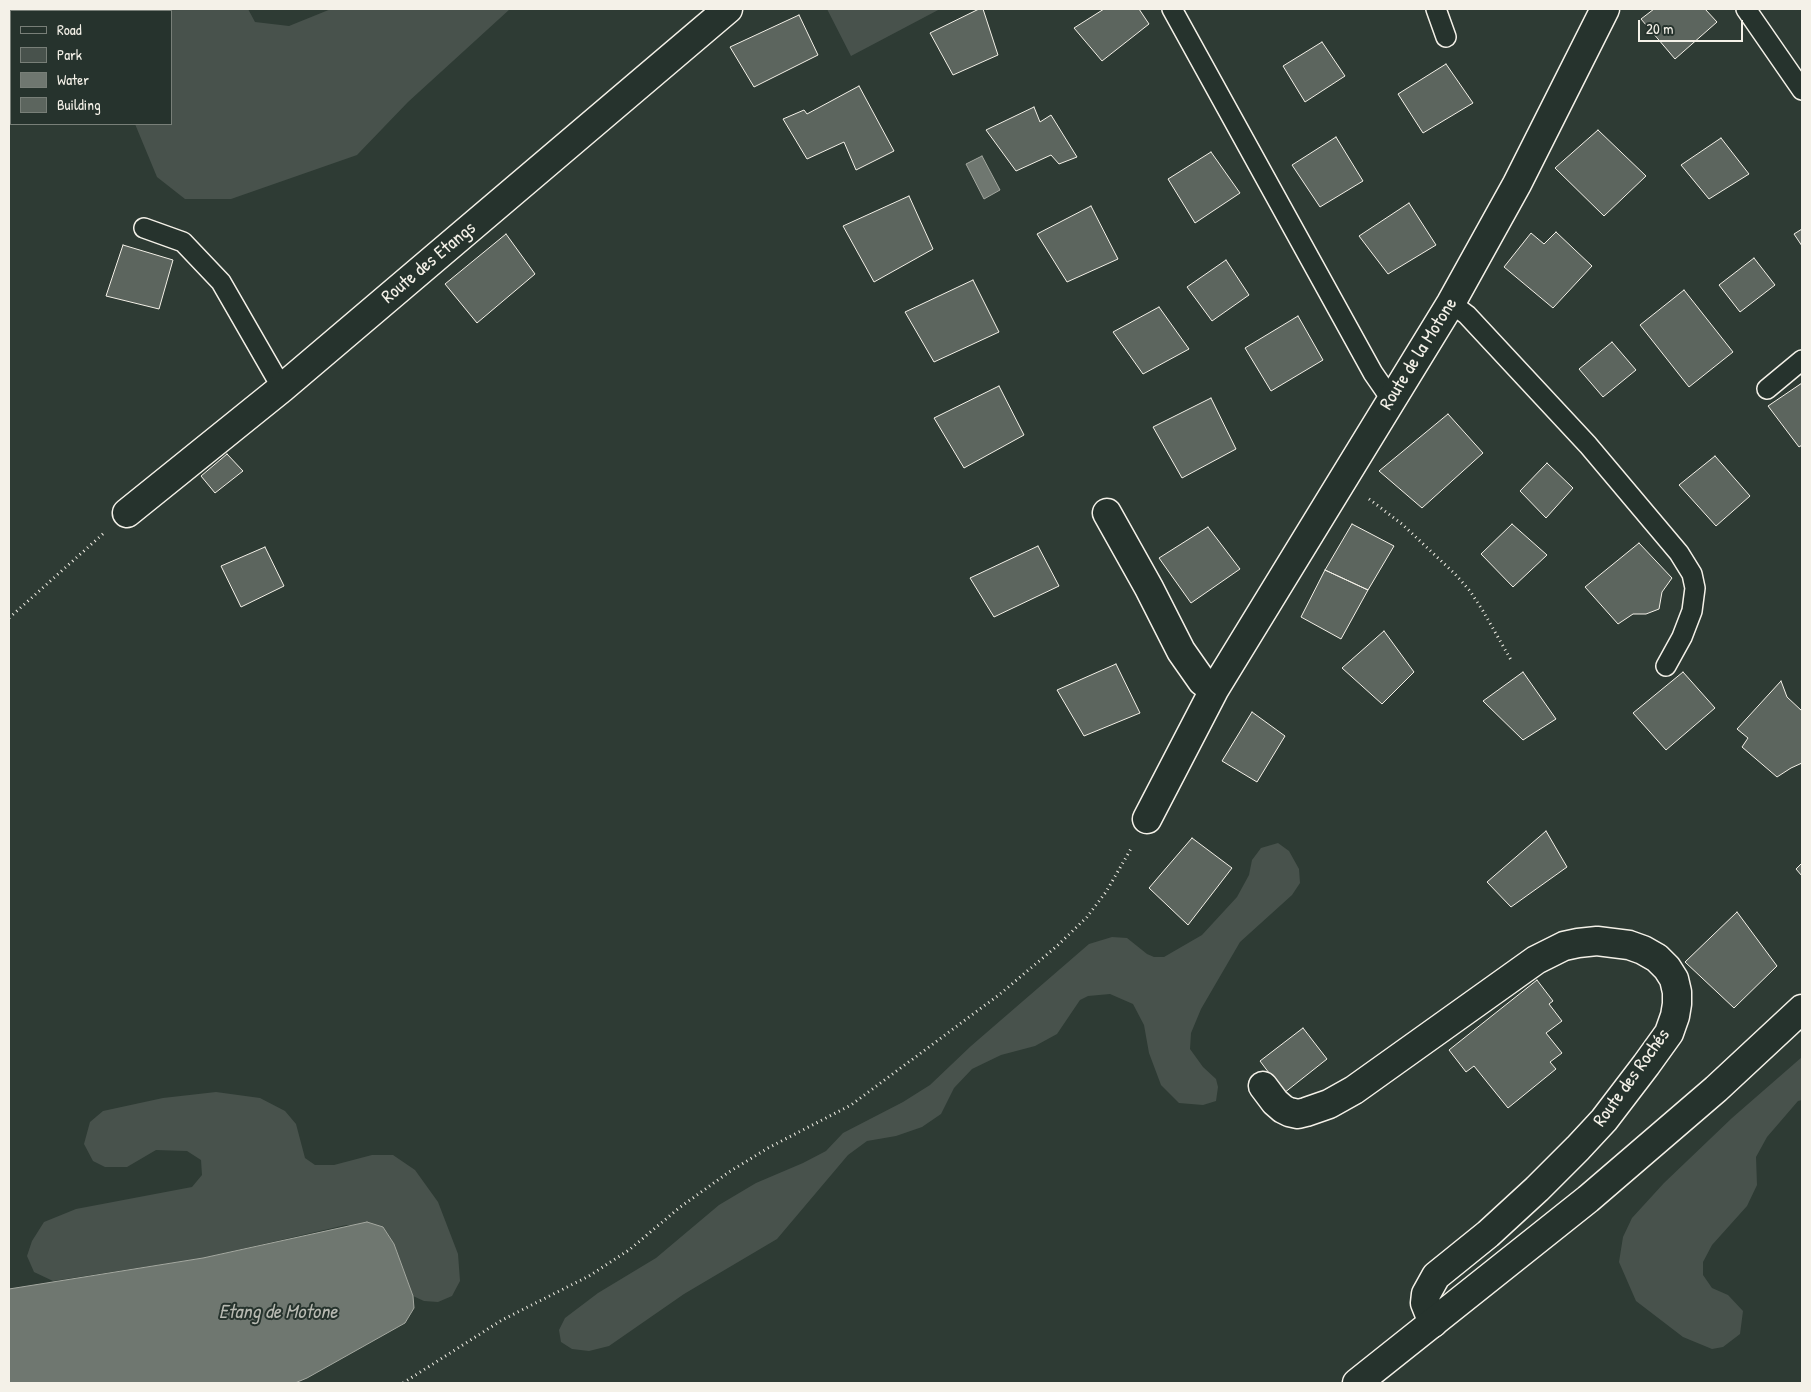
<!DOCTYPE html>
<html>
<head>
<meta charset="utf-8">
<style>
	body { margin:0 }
	#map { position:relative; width:1811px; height:1392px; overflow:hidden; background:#2e3b34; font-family:"Patrick Hand",sans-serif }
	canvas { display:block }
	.frame { position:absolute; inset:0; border:10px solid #f4f1e8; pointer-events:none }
	.legend { position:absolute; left:10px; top:10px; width:162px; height:115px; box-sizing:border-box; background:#26332d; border:1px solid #787f78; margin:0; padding:6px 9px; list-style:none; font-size:15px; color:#f4f1e8 }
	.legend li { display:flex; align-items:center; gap:10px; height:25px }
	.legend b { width:25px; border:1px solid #787f78 }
	.scale { position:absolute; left:1638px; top:20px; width:105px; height:22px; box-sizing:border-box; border:2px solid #f4f1e8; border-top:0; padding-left:6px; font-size:15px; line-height:18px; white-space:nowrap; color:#f4f1e8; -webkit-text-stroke:4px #26332d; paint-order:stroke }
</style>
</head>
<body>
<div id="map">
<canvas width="1811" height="1392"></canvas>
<div class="frame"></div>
<ul class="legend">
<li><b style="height:6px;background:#26332d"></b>Road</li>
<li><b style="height:14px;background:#48524c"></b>Park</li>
<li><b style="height:14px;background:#6f7770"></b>Water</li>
<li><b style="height:14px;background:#5c655e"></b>Building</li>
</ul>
<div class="scale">20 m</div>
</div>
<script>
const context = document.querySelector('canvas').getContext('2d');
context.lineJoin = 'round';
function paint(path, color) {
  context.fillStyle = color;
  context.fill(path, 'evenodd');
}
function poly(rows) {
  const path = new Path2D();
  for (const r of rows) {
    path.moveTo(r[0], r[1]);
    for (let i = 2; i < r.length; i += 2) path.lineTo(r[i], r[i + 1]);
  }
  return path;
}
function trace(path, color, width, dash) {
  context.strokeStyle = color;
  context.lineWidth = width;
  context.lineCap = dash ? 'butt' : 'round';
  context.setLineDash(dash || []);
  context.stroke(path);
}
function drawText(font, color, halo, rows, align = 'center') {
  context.font = font + ' "Patrick Hand",sans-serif';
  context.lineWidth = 4;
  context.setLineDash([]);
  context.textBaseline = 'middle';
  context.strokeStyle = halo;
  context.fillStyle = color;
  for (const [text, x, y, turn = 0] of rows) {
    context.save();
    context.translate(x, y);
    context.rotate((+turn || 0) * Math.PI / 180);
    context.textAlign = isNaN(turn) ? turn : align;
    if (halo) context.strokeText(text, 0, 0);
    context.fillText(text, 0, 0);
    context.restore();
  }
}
paint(poly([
	[9,9,248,9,255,22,289,26,331,9,510,9,408,102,357,155,231,199,185,199,157,177,135,124,171,124,171,11,11,11,11,62,9,63],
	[827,9,940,9,851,56],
	[1278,843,1289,851,1299,869,1300,883,1292,895,1240,942,1201,1009,1191,1033,1190,1049,1203,1067,1216,1079,1218,1087,1216,1101,1203,1105,1179,1103,1161,1085,1149,1053,1144,1025,1133,1004,1110,994,1088,996,1080,1000,1057,1034,1035,1046,1001,1055,972,1069,954,1088,941,1114,922,1127,896,1136,867,1141,848,1155,777,1239,684,1294,609,1346,589,1351,572,1349,561,1342,559,1330,565,1318,598,1293,656,1258,719,1205,756,1183,803,1163,826,1151,843,1133,903,1102,930,1085,971,1046,1089,944,1112,937,1127,938,1147,954,1154,957,1164,957,1202,935,1237,897,1249,875,1252,860,1261,848],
	[1802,1057,1802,1100,1798,1101,1767,1137,1756,1157,1757,1185,1747,1206,1712,1245,1703,1262,1703,1275,1712,1288,1728,1295,1743,1311,1740,1334,1723,1347,1712,1349,1683,1337,1636,1301,1619,1262,1623,1237,1632,1218,1664,1183,1732,1118],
	[216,1092,260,1098,285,1111,296,1124,305,1158,315,1165,334,1165,372,1155,393,1155,415,1170,438,1202,458,1254,460,1281,452,1296,438,1302,424,1301,413,1296,394,1244,383,1227,346,1225,203,1258,53,1281,34,1272,27,1256,32,1241,44,1222,76,1209,192,1187,202,1175,201,1160,187,1151,156,1150,127,1167,105,1167,93,1161,84,1144,90,1122,103,1111,163,1098]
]), '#48524c');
const water = poly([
	[982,156,1000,190,984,199,966,164,982,156],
	[367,1222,383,1227,394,1244,413,1296,414,1308,405,1323,307,1378,295,1383,9,1383,9,1289,203,1258,367,1222]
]);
paint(water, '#6f7770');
trace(water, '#a4a8a0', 1);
const building = poly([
	[979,9,983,9,998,55,953,75,930,33,979,9],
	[1104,9,1139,9,1149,24,1102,61,1074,28,1104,9],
	[1654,9,1705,9,1717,22,1675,59,1641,19,1654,9],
	[799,15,818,55,754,87,730,47,799,15],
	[1322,42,1345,76,1305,102,1283,66,1322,42],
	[1446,64,1473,103,1423,133,1398,94,1446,64],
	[859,86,894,151,856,170,844,142,807,159,783,119,804,110,807,114,859,86],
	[1034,107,1040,122,1051,115,1077,157,1059,164,1051,155,1016,171,986,130,1034,107],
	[1598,130,1646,176,1604,216,1555,168,1598,130],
	[1336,137,1363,181,1320,207,1292,165,1336,137],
	[1721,138,1749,174,1709,199,1681,165,1721,138],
	[1211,152,1240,193,1195,223,1168,179,1211,152],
	[909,196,933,249,874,282,843,226,909,196],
	[1409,203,1436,245,1388,274,1359,236,1409,203],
	[1091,206,1118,259,1067,282,1037,234,1091,206],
	[1802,229,1802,246,1794,234,1802,229],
	[1556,232,1592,266,1553,308,1504,267,1531,233,1544,244,1556,232],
	[506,234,535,274,477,323,445,284,506,234],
	[123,245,173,260,159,309,106,296,123,245],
	[1754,258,1775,285,1740,312,1719,285,1754,258],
	[1226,260,1249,295,1212,321,1187,287,1226,260],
	[973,280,999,332,934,362,905,312,973,280],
	[1684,290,1733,352,1689,387,1640,325,1684,290],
	[1159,307,1189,349,1143,374,1113,332,1159,307],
	[1298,316,1323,360,1271,391,1245,348,1298,316],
	[1612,342,1636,370,1603,397,1579,369,1612,342],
	[1802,383,1802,445,1799,447,1768,406,1802,383],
	[999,386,1024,435,964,468,934,418,999,386],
	[1211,398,1236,449,1182,478,1153,427,1211,398],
	[1448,414,1483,453,1422,508,1379,471,1448,414],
	[227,454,243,471,215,493,201,476,227,454],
	[1715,456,1750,496,1716,526,1679,485,1715,456],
	[1547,463,1573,488,1546,518,1520,491,1547,463],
	[1352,524,1394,546,1368,590,1325,570,1352,524],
	[1512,524,1547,555,1513,587,1481,554,1512,524],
	[1208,527,1240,569,1191,603,1159,558,1208,527],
	[1639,543,1672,578,1662,592,1659,609,1646,614,1633,614,1618,624,1585,587,1639,543],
	[1038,546,1059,586,994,617,970,578,1038,546],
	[265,547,284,586,241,607,221,566,265,547],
	[1325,570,1368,590,1341,639,1301,617,1325,570],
	[1384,631,1414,672,1382,704,1342,668,1384,631],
	[1116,664,1140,713,1084,736,1057,690,1116,664],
	[1523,672,1556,719,1523,740,1483,701,1523,672],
	[1683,672,1715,708,1666,750,1633,713,1683,672],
	[1781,681,1787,697,1802,711,1802,763,1791,768,1777,777,1742,747,1748,738,1737,729,1781,681],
	[1252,712,1285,736,1257,782,1222,761,1252,712],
	[1546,831,1567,867,1511,907,1487,882,1546,831],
	[1192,838,1232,868,1188,925,1149,888,1192,838],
	[1802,863,1802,876,1796,869,1802,863],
	[1737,912,1777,966,1734,1008,1685,962,1737,912],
	[1537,980,1553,1001,1549,1004,1562,1021,1546,1033,1562,1053,1550,1062,1556,1069,1508,1108,1474,1066,1466,1072,1449,1050,1537,980],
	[1303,1028,1327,1059,1284,1093,1260,1061,1303,1028]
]);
paint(building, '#5c655e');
trace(building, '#f4f1e8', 1);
const lane = poly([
	[1172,9,1373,373,1391,399],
	[1436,9,1446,37],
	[1746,9,1802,90],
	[144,228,183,242,221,282,282,388],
	[1451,303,1467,315,1588,445,1679,553,1692,574,1695,588,1692,611,1682,637,1666,666],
	[1767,389,1802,360]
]);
const street = poly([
	[127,513,282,388,728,9],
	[1107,513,1149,588,1181,651,1202,681,1214,690],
	[1147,819,1214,690,1451,303,1517,184,1605,9],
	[1263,1086,1275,1102,1283,1109,1289,1112,1298,1114,1306,1112,1329,1104,1354,1090,1536,960,1564,946,1578,943,1597,941,1629,945,1643,950,1657,958,1667,968,1674,979,1677,992,1677,1004,1675,1016,1669,1033,1646,1065,1604,1120,1578,1148,1537,1189,1488,1234,1436,1276,1426,1294,1425,1303,1433,1323]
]);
const secondary = poly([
	[1357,1383,1588,1199,1716,1089,1802,1009]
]);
trace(lane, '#f4f1e8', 22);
trace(street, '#f4f1e8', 31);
trace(secondary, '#f4f1e8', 31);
trace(poly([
	[1369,499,1402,524,1455,574,1470,591,1483,611,1511,660],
	[9,618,104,533],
	[403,1383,502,1320,589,1276,629,1250,679,1208,729,1172,768,1148,851,1105,1000,994,1057,946,1087,917,1106,892,1132,847]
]), '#f4f1e8', 3, [1, 4]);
trace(lane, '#26332d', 19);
trace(street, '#26332d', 28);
trace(secondary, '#26332d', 28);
drawText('19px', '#f4f1e8', '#26332d', [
	["Route des Etangs",429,263,-40],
	["Route de la Motone",1419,354,-58],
	["Route des Rochés",1632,1078,-54]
]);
drawText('italic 20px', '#b8bab2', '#26332d', [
	["Etang de Motone",278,1313]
]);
</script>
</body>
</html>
